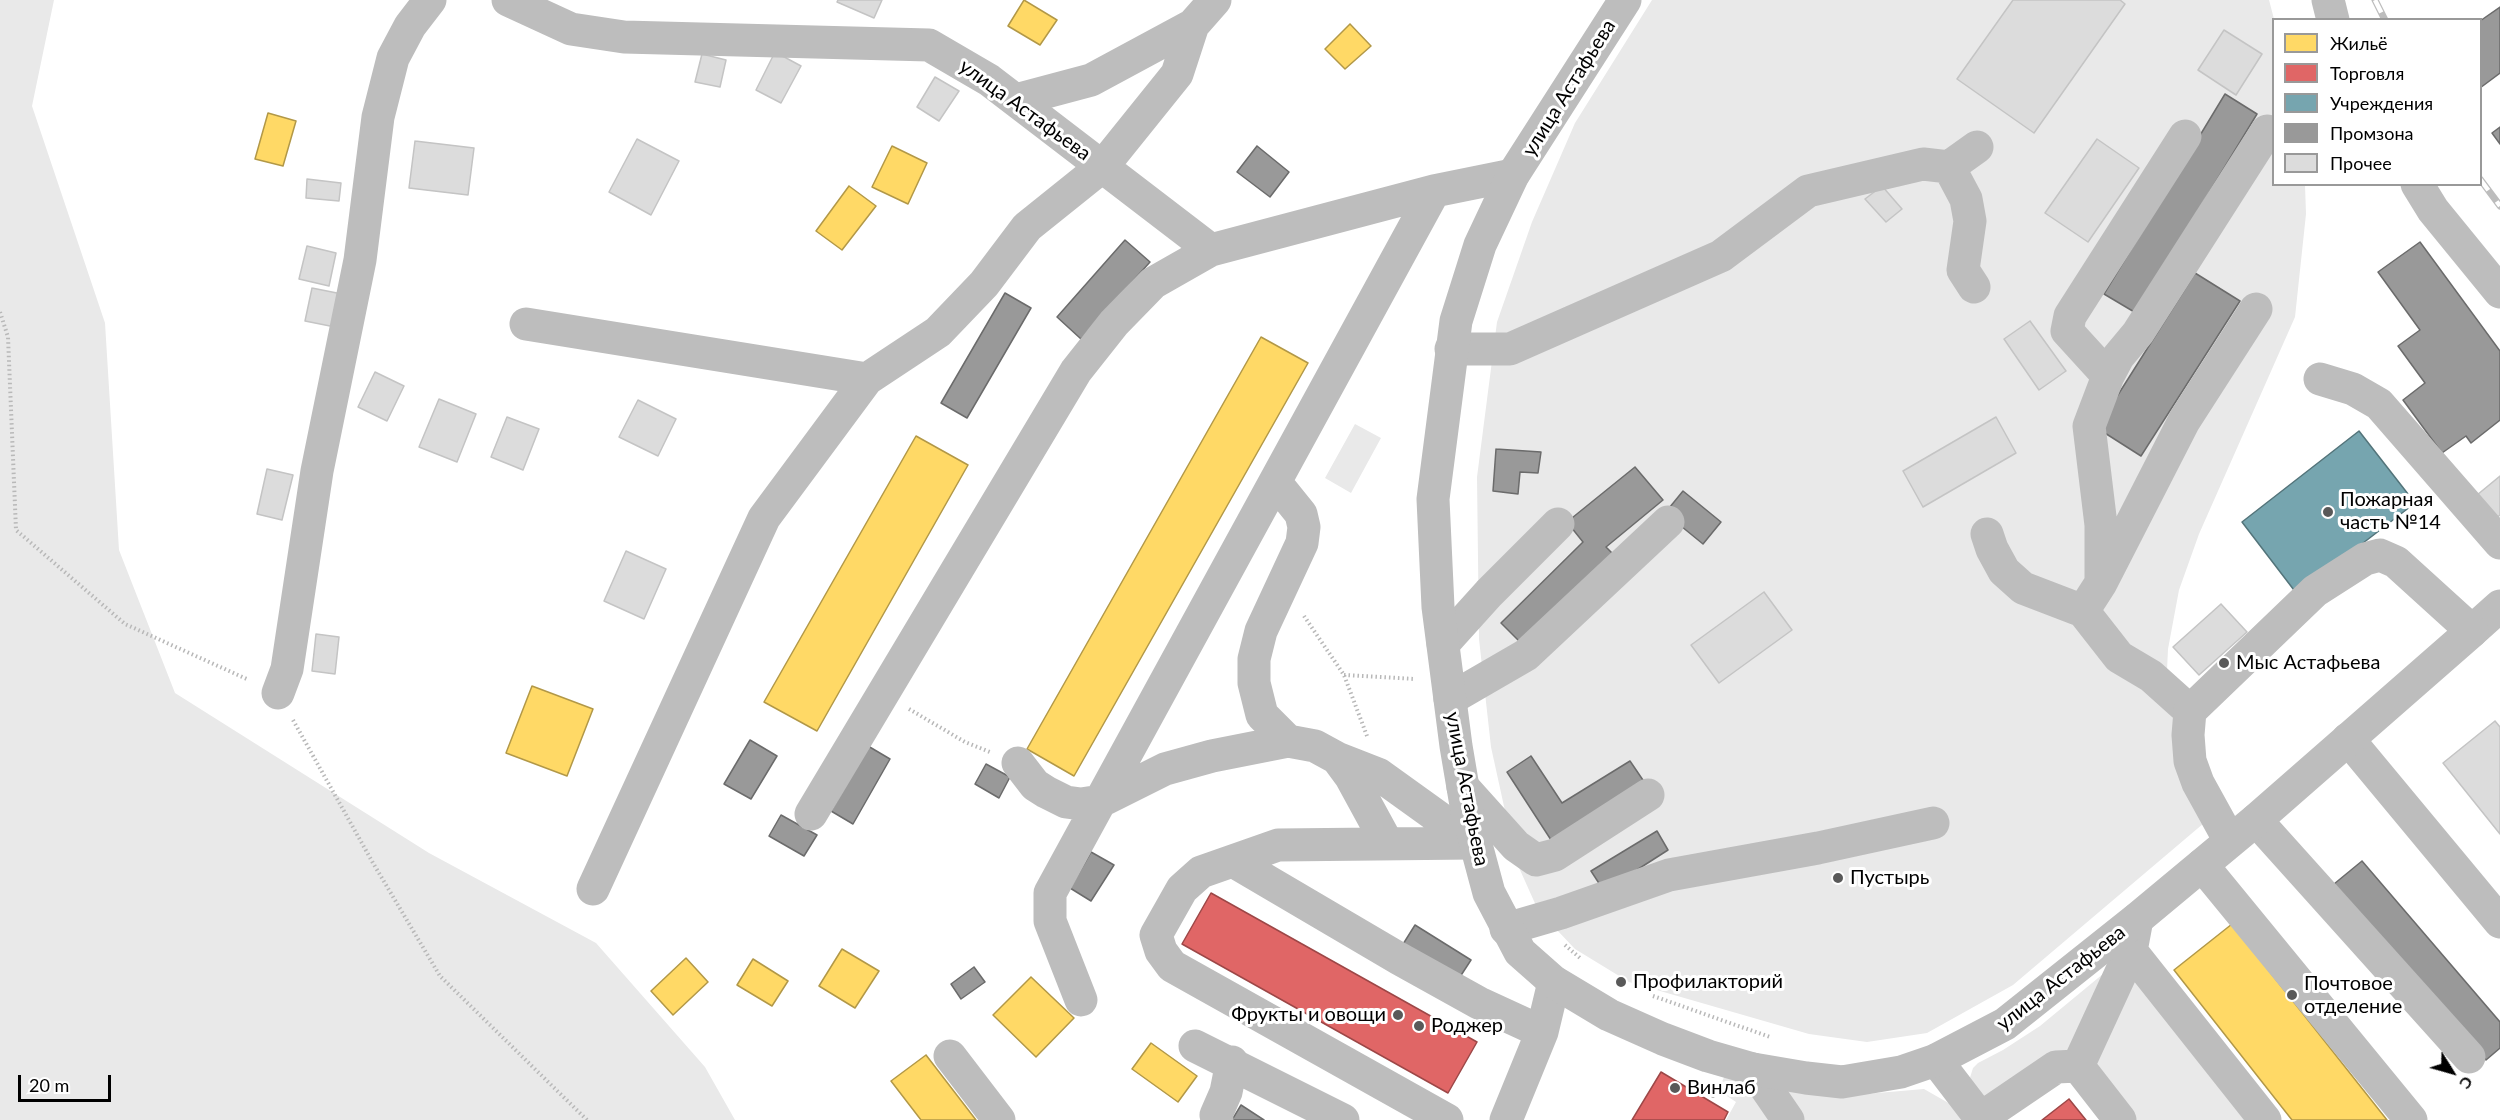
<!DOCTYPE html>
<html>
<head>
<meta charset="utf-8">
<style>
	body { margin:0 }
	#map { position:relative; width:2500px; height:1120px; overflow:hidden; background:#fff; font-family:Lato,sans-serif }
	canvas { display:block }
	.legend { position:absolute; left:2272px; top:18px; width:210px; height:168px; box-sizing:border-box; background:#fff; border:2px solid #999; margin:0; padding:8px 10px; list-style:none; font-size:18px; color:#000 }
	.legend li { display:flex; align-items:center; gap:12px; height:30px }
	.legend b { width:30px; border:2px solid #999 }
	.north { position:absolute; left:2422px; top:1042px; width:60px; height:60px; -webkit-text-stroke:4px #fff; paint-order:stroke; rotate:127deg; font-size:16px; font-weight:700; line-height:24px; text-align:center; color:#000 }
	.north::after { content:''; display:block; margin:auto; width:21px; height:27px; background:#000; clip-path:polygon(50% 0,100% 100%,50% 72%,0 100%) }
	.scale { position:absolute; left:18px; top:1075px; width:93px; height:27px; box-sizing:border-box; border:3px solid #000; border-top:0; padding-left:8px; font-size:18px; line-height:21px; white-space:nowrap; color:#000; -webkit-text-stroke:4px #fff; paint-order:stroke }
</style>
</head>
<body>
<div id="map">
<canvas width="2500" height="1120"></canvas>
<ul class="legend">
<li><b style="height:16px;background:#ffd966"></b>Жильё</li>
<li><b style="height:16px;background:#e06666"></b>Торговля</li>
<li><b style="height:16px;background:#76a5af"></b>Учреждения</li>
<li><b style="height:16px;background:#999"></b>Промзона</li>
<li><b style="height:16px;background:#dcdcdc"></b>Прочее</li>
</ul>
<div class="north">С</div>
<div class="scale">20 m</div>
</div>
<script>
const context = document.querySelector('canvas').getContext('2d');
context.lineJoin = 'round';
function paint(path, color) {
  context.fillStyle = color;
  context.fill(path, 'evenodd');
}
function poly(rows) {
  const path = new Path2D();
  for (const r of rows) {
    path.moveTo(r[0], r[1]);
    for (let i = 2; i < r.length; i += 2) path.lineTo(r[i], r[i + 1]);
  }
  return path;
}
function trace(path, color, width, dash) {
  context.strokeStyle = color;
  context.lineWidth = width;
  context.lineCap = dash ? 'butt' : 'round';
  context.setLineDash(dash || []);
  context.stroke(path);
}
function drawText(font, color, halo, rows, align = 'center') {
  context.font = font + ' Lato,sans-serif';
  context.lineWidth = 6;
  context.setLineDash([]);
  context.textBaseline = 'middle';
  context.strokeStyle = halo;
  context.fillStyle = color;
  for (const [text, x, y, turn = 0] of rows) {
    context.save();
    context.translate(x, y);
    context.rotate((+turn || 0) * Math.PI / 180);
    context.textAlign = isNaN(turn) ? turn : align;
    if (halo) context.strokeText(text, 0, 0);
    context.fillText(text, 0, 0);
    context.restore();
  }
}
paint(poly([
	[0,0,54,0,32,106,105,323,119,550,175,693,429,853,596,943,705,1067,735,1120,0,1120],
	[1652,0,2269,0,2274,19,2274,184,2305,185,2306,214,2295,317,2199,534,2179,590,2168,649,2166,692,2178,737,2217,812,2013,985,1927,1033,1867,1042,1809,1034,1629,982,1575,949,1538,910,1516,861,1491,747,1479,639,1477,477,1497,322,1532,222,1575,123],
	[1355,424,1381,438,1351,493,1325,478],
	[2125,959,2274,1120,2107,1120,2066,1068,1995,1107,1968,1084,1973,1068,1978,1063,2003,1050,2040,1026,2115,964],
	[1728,1069,1854,1095,1924,1089,1952,1105,1964,1120,1726,1120,1736,1102,1718,1090]
]), '#e9e9e9');
const homes = poly([
	[1024,0,1057,20,1040,45,1008,26,1024,0],
	[1350,24,1371,46,1345,69,1325,49,1350,24],
	[268,113,296,121,283,166,255,159,268,113],
	[892,146,927,163,908,204,872,187,892,146],
	[849,186,876,206,842,250,816,231,849,186],
	[1261,337,1308,363,1074,776,1027,749,1261,337],
	[916,436,968,465,817,731,764,702,916,436],
	[532,686,593,709,567,776,506,753,532,686],
	[2232,924,2387,1120,2292,1120,2174,970,2232,924],
	[842,949,879,971,855,1008,819,986,842,949],
	[686,958,708,982,673,1015,651,991,686,958],
	[753,959,788,981,772,1006,737,985,753,959],
	[1031,977,1074,1018,1036,1057,993,1015,1031,977],
	[1151,1043,1197,1076,1178,1102,1132,1069,1151,1043],
	[926,1055,976,1120,921,1120,891,1081,926,1055]
]);
paint(homes, '#ffd966');
trace(homes, '#b29847', 1.5);
const shops = poly([
	[1211,893,1477,1042,1448,1093,1182,944,1211,893],
	[1661,1072,1728,1112,1724,1120,1632,1120,1661,1072],
	[2069,1099,2086,1120,2042,1120,2069,1099]
]);
paint(shops, '#e06666');
trace(shops, '#9d4747', 1.5);
const public = poly([
	[2359,431,2415,503,2297,594,2242,522,2359,431]
]);
paint(public, '#76a5af');
trace(public, '#53747a', 1.5);
const industry = poly([
	[2500,7,2500,73,2480,88,2480,21,2500,7],
	[2225,94,2257,114,2136,313,2104,294,2225,94],
	[2500,127,2500,144,2492,133,2500,127],
	[1257,146,1289,172,1270,197,1237,172,1257,146],
	[1125,240,1150,262,1081,339,1057,317,1125,240],
	[2420,242,2500,351,2500,420,2471,443,2466,436,2442,453,2403,400,2425,383,2398,346,2420,330,2378,272,2420,242],
	[2195,273,2240,301,2141,456,2097,428,2195,273],
	[1005,293,1031,308,967,418,941,403,1005,293],
	[1496,449,1541,452,1538,473,1520,472,1518,494,1493,491,1496,449],
	[1635,467,1663,500,1606,547,1617,558,1526,648,1501,623,1583,542,1567,522,1635,467],
	[1683,491,1721,522,1703,544,1665,513,1683,491],
	[750,740,777,756,751,799,724,784,750,740],
	[868,746,890,759,853,824,831,811,868,746],
	[1531,756,1562,803,1630,761,1647,786,1553,843,1507,772,1531,756],
	[986,764,1010,777,999,798,975,784,986,764],
	[781,815,817,835,804,856,769,836,781,815],
	[1657,831,1668,850,1604,891,1591,871,1657,831],
	[1091,852,1114,865,1091,901,1070,888,1091,852],
	[2362,861,2500,1022,2500,1048,2486,1060,2334,884,2362,861],
	[1415,925,1471,960,1456,983,1400,949,1415,925],
	[974,967,985,982,961,999,951,984,974,967],
	[1241,1105,1264,1120,1232,1120,1241,1105]
]);
paint(industry, '#999');
trace(industry, '#6b6b6b', 1.5);
const building = poly([
	[838,0,882,0,874,18,837,2,838,0],
	[2013,0,2120,0,2125,4,2034,133,1957,79,2013,0],
	[2224,30,2262,54,2236,95,2198,70,2224,30],
	[775,52,801,66,781,103,756,90,775,52],
	[702,54,726,60,720,87,695,82,702,54],
	[935,77,959,91,939,121,917,107,935,77],
	[637,139,679,161,651,215,609,192,637,139],
	[2097,139,2139,168,2088,242,2045,213,2097,139],
	[415,141,474,148,468,195,409,188,415,141],
	[307,179,341,183,339,201,306,198,307,179],
	[1882,186,1902,209,1886,222,1865,199,1882,186],
	[307,246,336,253,329,286,299,279,307,246],
	[312,288,342,294,335,327,305,321,312,288],
	[2030,321,2066,371,2039,390,2004,339,2030,321],
	[375,372,404,386,387,421,358,407,375,372],
	[439,399,476,414,457,462,419,447,439,399],
	[638,400,676,419,658,456,619,437,638,400],
	[507,417,539,429,523,470,491,457,507,417],
	[1996,417,2016,453,1923,507,1903,471,1996,417],
	[267,469,293,475,282,520,257,514,267,469],
	[2500,476,2500,515,2496,518,2477,495,2500,476],
	[626,551,666,569,644,619,604,601,626,551],
	[1764,592,1792,630,1719,683,1691,645,1764,592],
	[2221,604,2247,632,2199,675,2173,647,2221,604],
	[316,634,339,637,335,674,312,671,316,634],
	[2495,721,2500,727,2500,834,2443,763,2495,721]
]);
paint(building, '#dcdcdc');
trace(building, '#c4c4c4', 1.5);
trace(poly([
	[0,312,8,337,16,530,125,624,249,680],
	[1304,616,1344,675,1367,736],
	[1344,675,1415,679],
	[909,709,965,742,990,752],
	[293,720,373,863,440,976,587,1120],
	[1565,945,1580,958],
	[1653,996,1770,1037],
	[1704,1091,1713,1096,1716,1090]
]), '#b8b8b8', 4, [1.5, 3]);
trace(poly([
	[508,0,571,29,624,37,929,45,989,80,1211,250],
	[2328,0,2333,20],
	[1016,100,1091,80,1193,25,1215,0],
	[1949,167,1966,199,1970,221,1963,270,1974,287],
	[2417,184,2433,210,2500,292],
	[526,324,867,379],
	[1451,349,1510,349,1721,256,1808,191,1923,164,1949,167,1977,147],
	[2108,376,2067,331,2070,316,2185,136],
	[2320,379,2353,389,2379,404,2500,543],
	[1276,483,1301,514,1304,527,1302,543,1261,631,1254,659,1254,683,1262,715,1288,741],
	[1987,534,1992,549,2004,571,2023,588,2083,611],
	[2101,583,2101,525,2089,426,2108,376,2118,357,2138,333,2267,131],
	[2472,631,2500,606],
	[1443,644,1489,593,1558,524],
	[278,693,287,669,317,471,360,260,378,117,393,58,410,26,430,0],
	[1450,699,1526,655,1668,522],
	[2190,711,2151,676,2119,657,2083,611,2101,583,2184,421,2256,309],
	[2348,739,2500,922],
	[1337,758,1378,774,1474,843],
	[1018,763,1035,785,1046,792,1066,802,1081,804,1101,801,1165,769,1212,756,1288,741,1315,746,1337,758,1351,777,1387,843],
	[1463,787,1516,846,1536,860,1555,855,1648,795],
	[811,814,1076,371,1114,323,1153,283,1211,250,1434,191,1513,175],
	[2256,820,2469,1057],
	[1233,861,1398,958,1479,1003,1542,1032],
	[2202,865,2411,1120],
	[593,889,764,518,867,379,938,332,984,284,1027,227,1103,166,1177,74,1193,25],
	[1506,929,1561,913,1669,875,1818,848,1933,823],
	[2131,951,2265,1120],
	[1081,1000,1050,921,1050,893,1434,191],
	[1195,1046,1343,1120],
	[950,1056,999,1120],
	[1936,1060,1982,1120],
	[1753,1069,1788,1120],
	[1981,1118,2056,1067,2078,1066],
	[1217,1120,1216,1115,1226,1092,1232,1062],
	[1447,1120,1172,966,1161,951,1156,935,1182,889,1201,872,1278,845,1474,843],
	[1506,1120,1542,1032,1554,982],
	[2120,1120,2078,1066,2131,951,2137,919]
]), '#bdbdbd', 33);
trace(poly([
	[1625,0,1513,175,1480,245,1456,321,1433,499,1438,607,1456,746,1467,811,1489,893,1520,952,1554,982,1609,1015,1663,1039,1708,1056,1753,1069,1806,1078,1842,1082,1901,1072,1936,1060,2005,1024,2137,919,2256,820,2472,631,2396,562,2380,555,2365,559,2315,591,2190,711,2188,735,2190,761,2198,783,2230,841]
]), '#bdbdbd', 33);
const rail = poly([
	[2375,0,2385,20],
	[2480,179,2500,206]
]);
trace(rail, '#bdbdbd', 7);
trace(rail, '#fff', 4.5, [14]);
for (const [x, y, r, color] of [
	[2328,512,6,"#595959"],
	[2224,663,6,"#595959"],
	[1838,878,6,"#595959"],
	[1621,982,6,"#595959"],
	[2292,995,6,"#595959"],
	[1398,1015,6,"#595959"],
	[1419,1026,6,"#595959"],
	[1675,1088,6,"#595959"]
]) {
  const dot = new Path2D();
  dot.arc(x, y, r, 0, 2 * Math.PI);
  context.fillStyle = color;
  context.fill(dot);
  trace(dot, '#fff', 2);
}
drawText('20px', '#000', '#fff', [
	["улица Астафьева",1569,88,-58],
	["улица Астафьева",1025,110,36],
	["улица Астафьева",1467,789,79],
	["улица Астафьева",2061,978,-38]
]);
drawText('20px', '#000', '#fff', [
	["Пожарная",2340,500],
	["часть №14",2340,523],
	["Мыс Астафьева",2236,663],
	["Пустырь",1850,878],
	["Профилакторий",1633,982],
	["Почтовое",2304,984],
	["отделение",2304,1007],
	["Фрукты и овощи",1386,1015,"right"],
	["Роджер",1431,1026],
	["Винлаб",1687,1088]
], 'left');
</script>
</body>
</html>
